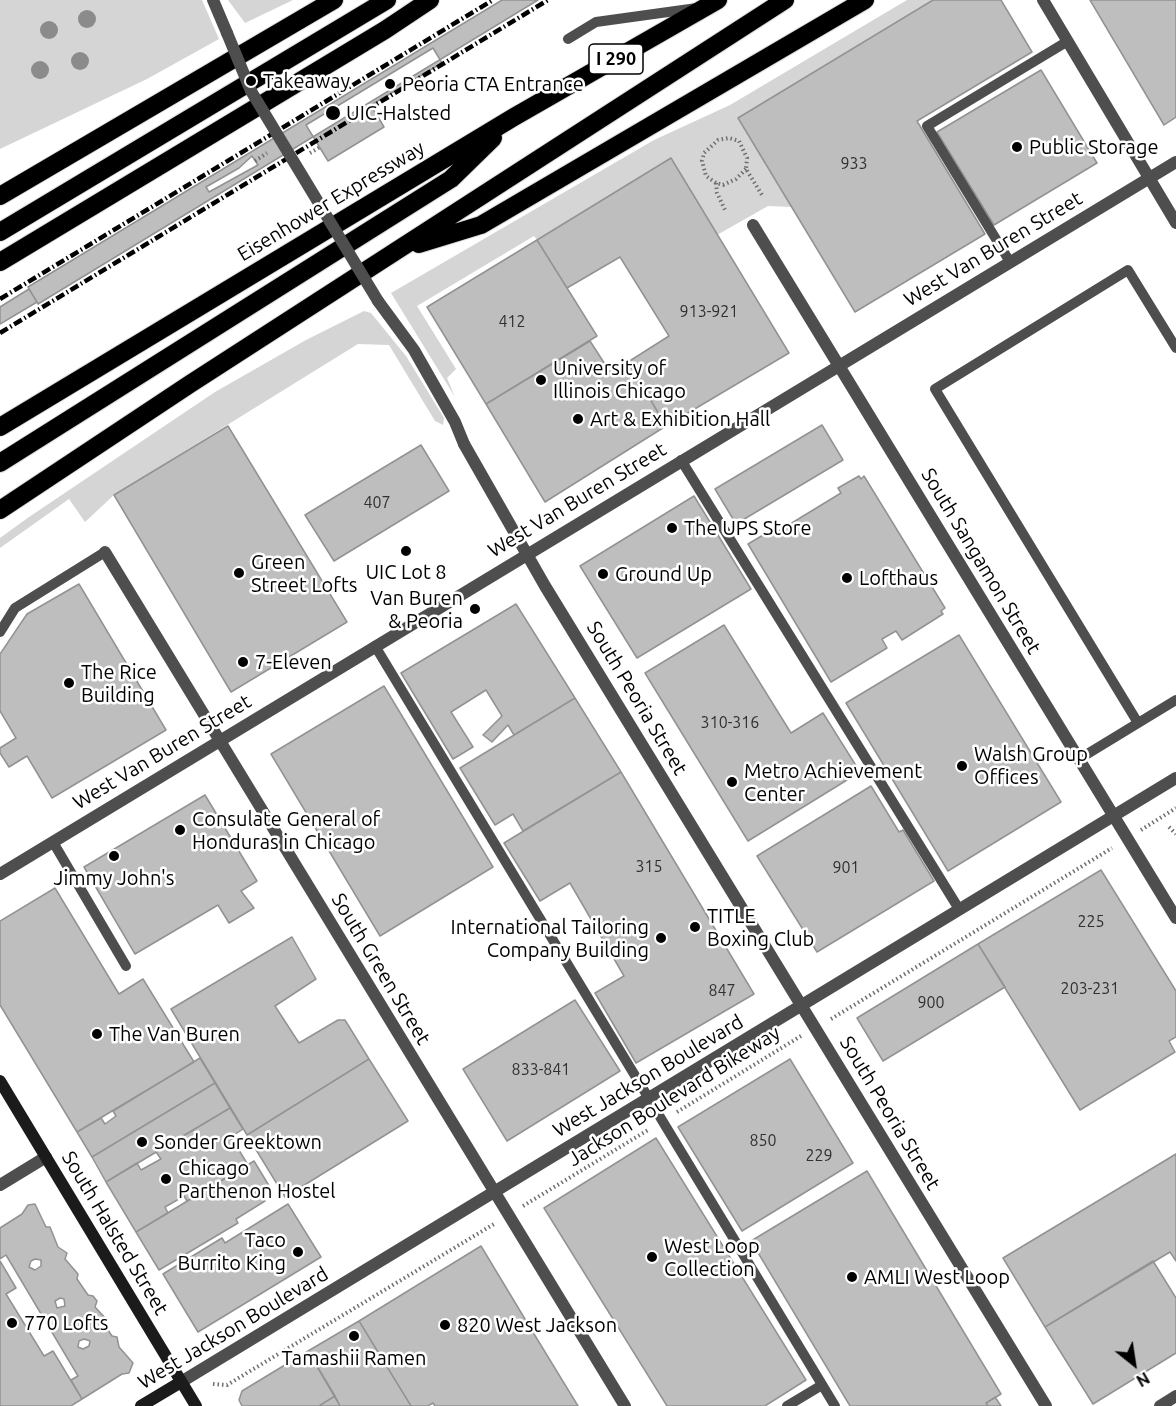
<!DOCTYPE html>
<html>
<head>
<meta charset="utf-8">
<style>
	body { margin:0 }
	#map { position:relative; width:1176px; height:1406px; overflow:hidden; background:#fff; font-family:Ubuntu,sans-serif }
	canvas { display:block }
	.north { position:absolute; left:1104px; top:1334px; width:60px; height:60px; -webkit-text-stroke:4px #fff; paint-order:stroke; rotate:150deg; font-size:16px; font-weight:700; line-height:24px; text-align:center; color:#000 }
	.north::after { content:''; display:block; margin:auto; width:21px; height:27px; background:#000; clip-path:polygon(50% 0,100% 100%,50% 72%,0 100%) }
</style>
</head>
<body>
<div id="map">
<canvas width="1176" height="1406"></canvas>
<div class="north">N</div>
</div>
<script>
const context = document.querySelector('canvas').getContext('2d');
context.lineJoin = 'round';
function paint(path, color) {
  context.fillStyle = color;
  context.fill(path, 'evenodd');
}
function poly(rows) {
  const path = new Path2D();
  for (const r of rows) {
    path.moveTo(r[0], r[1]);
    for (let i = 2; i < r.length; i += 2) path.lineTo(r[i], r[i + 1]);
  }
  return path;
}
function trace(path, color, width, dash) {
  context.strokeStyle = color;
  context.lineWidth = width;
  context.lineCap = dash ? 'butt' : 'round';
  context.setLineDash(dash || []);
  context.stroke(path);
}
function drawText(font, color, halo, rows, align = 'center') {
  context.font = font + ' Ubuntu,sans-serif';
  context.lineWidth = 5;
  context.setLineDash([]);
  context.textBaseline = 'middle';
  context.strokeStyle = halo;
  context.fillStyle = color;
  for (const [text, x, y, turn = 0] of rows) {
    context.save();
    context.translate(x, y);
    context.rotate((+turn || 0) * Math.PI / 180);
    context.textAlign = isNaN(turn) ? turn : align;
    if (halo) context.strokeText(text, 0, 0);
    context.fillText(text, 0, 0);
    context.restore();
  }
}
paint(poly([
	[0,0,202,0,219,39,147,79,0,149],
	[228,0,293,0,245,23],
	[907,0,933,0,738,118,792,207,768,206,717,235,537,240,534,236,417,306,456,369,447,378,455,397,391,293,654,140,730,105],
	[364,311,371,313,406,356,444,418,443,425,435,421,389,345,358,344,114,495,85,522,69,499,0,548,0,538,29,517,215,392,306,340]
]), '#d5d5d5');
const building = poly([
	[502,0,538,0,38,304,28,287,502,0],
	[933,0,1001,0,1032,52,917,121,985,234,855,312,738,118,933,0],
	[1090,0,1176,0,1176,117,1164,125,1090,0],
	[433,48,442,63,371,105,384,127,328,161,306,125,433,48],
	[1041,70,1097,163,994,225,937,132,1041,70],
	[252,156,258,165,209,192,206,187,239,168,252,156],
	[671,158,789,353,666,426,628,362,669,336,620,257,567,288,537,240,671,158],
	[537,240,597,336,486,404,427,307,537,240],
	[29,289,37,302,0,324,0,307,29,289],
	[590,341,610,372,628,362,666,426,545,502,486,404,590,341],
	[822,425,843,460,736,524,715,489,822,425],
	[228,426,347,622,231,692,114,495,228,426],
	[421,445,449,491,334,561,305,515,421,445],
	[859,476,861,479,864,476,945,608,941,611,943,614,902,640,896,631,882,639,887,648,831,682,748,544,775,528,777,532,841,493,838,488,859,476],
	[694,496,751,589,637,658,580,566,694,496],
	[79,584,166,730,52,798,27,756,9,767,0,753,0,748,16,738,0,711,0,654,27,614,79,584],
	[516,604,575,698,514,735,508,725,492,742,483,735,502,716,486,690,451,712,473,747,453,759,401,673,516,604],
	[724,625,791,733,823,713,860,772,748,841,645,673,724,625],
	[959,635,1061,802,948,871,846,703,959,635],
	[384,686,493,867,380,936,271,754,384,686],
	[575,698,621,772,523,831,513,814,495,825,460,768,575,698],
	[621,772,754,994,636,1063,595,993,624,976,570,883,540,901,504,843,621,772],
	[871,786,899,832,903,830,934,881,817,952,757,856,871,786],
	[205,795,257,881,241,891,254,908,229,923,218,905,135,954,84,867,205,795],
	[1101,870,1176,991,1176,1037,1169,1041,1175,1052,1080,1110,978,944,1101,870],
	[55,888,119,994,143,979,194,1062,77,1132,0,1005,0,921,55,888],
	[292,937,316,979,275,1006,299,1043,338,1020,345,1020,369,1059,247,1135,171,1009,292,937],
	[978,944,1005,987,883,1061,857,1018,978,944],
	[575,1000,620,1071,507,1141,463,1069,575,1000],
	[200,1058,215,1083,92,1157,77,1132,101,1118,105,1124,116,1116,113,1111,200,1058],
	[369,1059,408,1121,285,1197,247,1135,369,1059],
	[790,1059,853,1163,742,1231,678,1127,790,1059],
	[215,1083,230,1108,106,1182,92,1157,215,1083],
	[230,1108,243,1129,231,1137,248,1165,187,1201,184,1196,165,1207,168,1213,136,1232,106,1182,137,1163,141,1170,161,1159,156,1152,230,1108],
	[656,1138,806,1380,765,1406,667,1406,544,1208,656,1138],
	[1176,1154,1176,1261,1170,1252,1045,1327,1003,1258,1176,1154],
	[254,1161,271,1189,261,1195,265,1201,236,1219,238,1223,159,1270,136,1232,254,1161],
	[867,1171,1001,1394,986,1403,988,1406,850,1406,751,1241,867,1171],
	[35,1204,46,1227,50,1227,58,1247,67,1253,65,1259,78,1274,77,1279,88,1295,93,1296,97,1301,95,1307,108,1321,106,1327,112,1336,117,1337,119,1347,133,1363,129,1373,122,1374,82,1399,71,1380,78,1376,6,1255,0,1259,0,1228,22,1214,28,1205,35,1204],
	[35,1259,41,1260,41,1266,35,1270,29,1267,31,1261,35,1259],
	[60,1298,64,1299,65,1306,57,1308,55,1301,60,1298],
	[84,1339,90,1341,89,1346,83,1349,78,1347,79,1341,84,1339],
	[288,1204,321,1257,198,1332,163,1274,222,1238,225,1243,288,1204],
	[481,1246,531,1329,578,1406,435,1406,433,1403,428,1406,411,1406,359,1321,481,1246],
	[0,1261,16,1288,6,1294,44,1356,53,1351,82,1399,71,1406,0,1406,0,1261],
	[1153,1261,1176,1298,1176,1353,1093,1404,1045,1327,1153,1261],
	[359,1321,411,1406,340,1406,308,1351,359,1321],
	[308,1351,335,1396,319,1406,242,1406,239,1400,242,1391,308,1351],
	[335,1396,340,1406,319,1406,335,1396],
	[995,1397,1001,1406,988,1406,986,1403,995,1397]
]);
paint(building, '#bebebe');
trace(building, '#929292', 1.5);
const motorway = poly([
	[0,196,334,0],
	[0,232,387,0],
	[419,244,481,225,865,0],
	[0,262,385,30,430,0],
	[0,427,514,117,718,0],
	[0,463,451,179,493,138],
	[0,510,190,384,785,0]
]);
trace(motorway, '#dbdbdb', 20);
trace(poly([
	[310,153,320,147],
	[255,161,267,153],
	[746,169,736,179,723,185,716,183,706,176,702,161,704,153,718,140,729,138,739,141,747,158,746,169,762,195],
	[716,183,717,193,726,212],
	[1169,827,1176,834],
	[1141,830,1176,808],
	[831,1019,1112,848],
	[677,1112,801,1036],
	[523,1206,648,1130],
	[213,1384,227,1385,494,1224]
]), '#707070', 4, [1.5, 3]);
trace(poly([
	[568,39,596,22,697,8],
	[1010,262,927,126,1068,41],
	[681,460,959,909],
	[0,632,15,608,105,552],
	[375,646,835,1406],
	[1138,723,935,389,1128,270,1176,348],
	[1079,759,1176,700],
	[53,842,126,966],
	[787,1406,822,1385]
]), '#4e4e4e', 10);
trace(poly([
	[213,0,227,33],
	[378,301,414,350,455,422,464,444]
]), '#4e4e4e', 12);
trace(poly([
	[753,225,1176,918],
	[464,444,545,586,1046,1406],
	[105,552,625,1406],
	[0,1185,46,1157]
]), '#4e4e4e', 12);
trace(poly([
	[1043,0,1176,223],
	[0,874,1176,162],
	[181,1382,1176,778],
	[1160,1406,1176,1396]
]), '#4e4e4e', 12);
trace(poly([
	[0,1081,196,1406],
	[141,1406,181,1382]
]), '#1b1b1b', 12);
trace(motorway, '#000', 18);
trace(poly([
	[0,299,493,0],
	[0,333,548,0]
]), '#000', 4.5, [9, 3, 1.5, 3]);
trace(poly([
	[227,33,251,91,378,301]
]), '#4e4e4e', 12);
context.fillStyle = '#8b8b8b';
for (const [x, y] of [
	[87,19],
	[49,30],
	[80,61],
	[40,70]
]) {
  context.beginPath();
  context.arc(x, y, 9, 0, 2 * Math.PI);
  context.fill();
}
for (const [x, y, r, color] of [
	[251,81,6,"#000"],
	[390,84,6,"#000"],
	[333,113,8,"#000"],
	[1017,147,6,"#000"],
	[541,380,6,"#000"],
	[578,419,6,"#000"],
	[672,528,6,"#000"],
	[406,551,6,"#000"],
	[239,573,6,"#000"],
	[603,574,6,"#000"],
	[847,578,6,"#000"],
	[475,609,6,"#000"],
	[243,662,6,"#000"],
	[69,683,6,"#000"],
	[962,766,6,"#000"],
	[732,782,6,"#000"],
	[180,830,6,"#000"],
	[114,856,6,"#000"],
	[695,927,6,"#000"],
	[661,938,6,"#000"],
	[97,1034,6,"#000"],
	[142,1142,6,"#000"],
	[166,1179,6,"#000"],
	[298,1252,6,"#000"],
	[652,1257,6,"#000"],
	[852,1277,6,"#000"],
	[12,1323,6,"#000"],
	[445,1325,6,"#000"],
	[354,1336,6,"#000"]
]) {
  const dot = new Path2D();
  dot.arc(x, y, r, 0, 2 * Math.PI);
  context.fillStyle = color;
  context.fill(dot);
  trace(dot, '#fff', 2);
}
drawText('16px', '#303030', null, [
	["933",854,164],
	["913-921",709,312],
	["412",512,322],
	["407",377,503],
	["310-316",730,723],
	["315",649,867],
	["901",846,868],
	["225",1091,922],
	["203-231",1090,989],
	["847",722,991],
	["900",931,1003],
	["833-841",541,1070],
	["850",763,1141],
	["229",819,1156]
]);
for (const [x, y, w] of [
	[616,59,54]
]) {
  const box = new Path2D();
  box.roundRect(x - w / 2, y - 15, w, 30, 4.5);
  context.fillStyle = '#fff';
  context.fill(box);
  trace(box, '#000', 1.5);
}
drawText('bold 18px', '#000', null, [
	["I 290",616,59]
]);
drawText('20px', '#000', '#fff', [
	["Takeaway",263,81],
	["Peoria CTA Entrance",402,84],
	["UIC-Halsted",346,113],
	["Public Storage",1029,147],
	["University of",553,368],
	["Illinois Chicago",553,391],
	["Art & Exhibition Hall",590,419],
	["The UPS Store",684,528],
	["Green",251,562],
	["Street Lofts",251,585],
	["UIC Lot 8",406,572,"center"],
	["Ground Up",615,574],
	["Lofthaus",859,578],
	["Van Buren",463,598,"right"],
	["& Peoria",463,621,"right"],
	["7-Eleven",255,662],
	["The Rice",81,672],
	["Building",81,695],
	["Walsh Group",974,754],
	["Offices",974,777],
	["Metro Achievement",744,771],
	["Center",744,794],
	["Consulate General of",192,819],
	["Honduras in Chicago",192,842],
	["Jimmy John's",114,878,"center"],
	["TITLE",707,916],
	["Boxing Club",707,939],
	["International Tailoring",649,927,"right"],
	["Company Building",649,950,"right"],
	["The Van Buren",109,1034],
	["Sonder Greektown",154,1142],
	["Chicago",178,1168],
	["Parthenon Hostel",178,1191],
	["Taco",286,1240,"right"],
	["Burrito King",286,1263,"right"],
	["West Loop",664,1246],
	["Collection",664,1269],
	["AMLI West Loop",864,1277],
	["770 Lofts",24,1323],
	["820 West Jackson",457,1325],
	["Tamashii Ramen",354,1358,"center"]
], 'left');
drawText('20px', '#000', '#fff', [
	["Eisenhower Expressway",331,201,-31],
	["West Van Buren Street",993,249,-31],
	["West Van Buren Street",577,500,-31],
	["South Sangamon Street",981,561,59],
	["South Peoria Street",637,698,59],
	["West Van Buren Street",162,752,-31],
	["South Green Street",381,969,59],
	["West Jackson Boulevard",648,1076,-31],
	["Jackson Boulevard Bikeway",674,1096,-32],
	["South Peoria Street",890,1113,59],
	["South Halsted Street",115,1233,59],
	["West Jackson Boulevard",233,1328,-31]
]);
</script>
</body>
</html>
